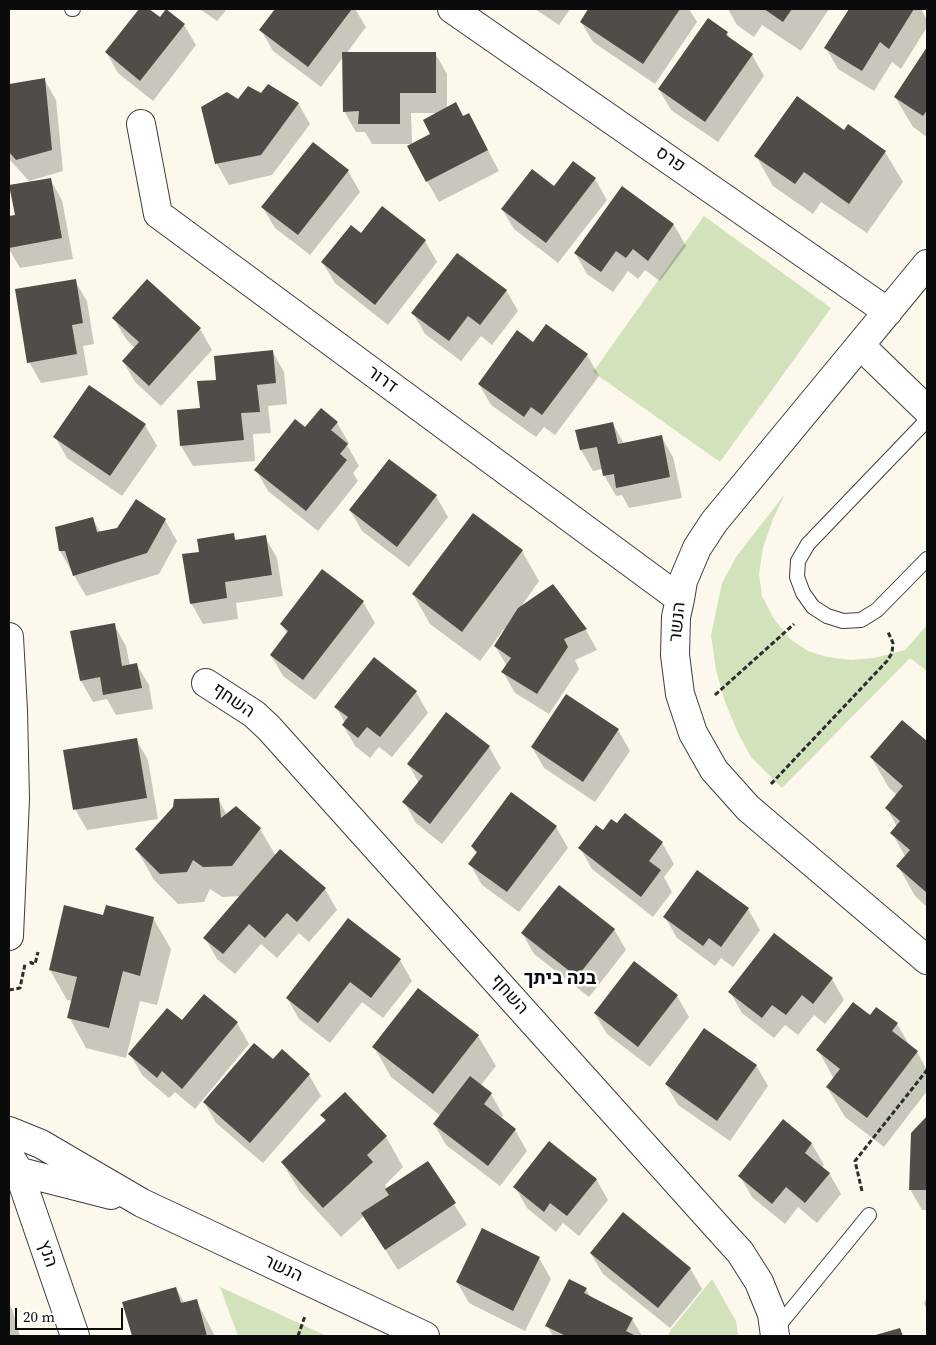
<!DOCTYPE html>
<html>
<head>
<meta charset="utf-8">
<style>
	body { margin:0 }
	#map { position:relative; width:936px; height:1345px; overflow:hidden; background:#fcf8ec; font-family:"Source Serif 4",serif }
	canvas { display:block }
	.frame { position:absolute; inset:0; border:10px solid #0b0b0b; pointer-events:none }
	.scale { position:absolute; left:15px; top:1308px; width:108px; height:22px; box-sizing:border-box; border:2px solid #0b0b0b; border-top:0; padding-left:6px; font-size:15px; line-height:18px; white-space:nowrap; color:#0b0b0b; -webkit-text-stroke:4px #fff; paint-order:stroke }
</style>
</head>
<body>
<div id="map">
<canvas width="936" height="1345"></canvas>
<div class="frame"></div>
<div class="scale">20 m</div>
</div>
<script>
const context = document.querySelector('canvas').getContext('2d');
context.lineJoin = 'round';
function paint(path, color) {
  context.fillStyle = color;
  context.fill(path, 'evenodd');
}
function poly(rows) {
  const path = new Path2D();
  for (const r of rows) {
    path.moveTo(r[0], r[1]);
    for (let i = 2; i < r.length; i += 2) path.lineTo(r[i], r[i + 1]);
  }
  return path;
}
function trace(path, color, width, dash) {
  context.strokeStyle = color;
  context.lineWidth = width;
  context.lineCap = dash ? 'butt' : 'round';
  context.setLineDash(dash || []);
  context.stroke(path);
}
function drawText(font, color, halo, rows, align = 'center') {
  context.font = font + ' "Source Serif 4",Heebo,serif';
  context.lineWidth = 5;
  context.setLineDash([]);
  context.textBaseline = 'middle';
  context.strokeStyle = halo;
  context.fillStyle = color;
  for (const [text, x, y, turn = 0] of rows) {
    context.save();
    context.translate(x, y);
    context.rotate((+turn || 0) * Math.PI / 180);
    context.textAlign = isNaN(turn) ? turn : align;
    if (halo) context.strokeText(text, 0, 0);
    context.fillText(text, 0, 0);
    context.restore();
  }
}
paint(poly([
	[704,216,831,308,720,462,593,372],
	[785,494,773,519,763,548,759,574,762,596,774,619,790,639,808,651,827,657,851,660,874,658,905,650,927,625,927,671,910,658,782,788,751,757,738,733,725,702,716,670,711,635,722,583,736,557],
	[712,1279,736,1321,738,1336,668,1336,670,1331],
	[220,1287,327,1336,238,1336]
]), '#d2e2ba');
paint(poly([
	[141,9,147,9,160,19,184,25,196,45,153,101,118,73,106,52],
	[200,9,227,9,217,21],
	[276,9,355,9,366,27,346,54,435,53,447,74,447,108,463,117,469,115,499,171,439,202,427,181,431,134,438,113,411,113,412,144,372,144,365,132,356,132,344,111,344,56,321,87,273,51,261,30],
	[535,9,570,9,559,25],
	[590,9,689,9,697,22,655,84,593,42,581,22],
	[728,9,829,9,801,51,762,25,754,37,737,25],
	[851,9,921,9,927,20,927,27,901,69,892,62,874,91,838,69,826,48],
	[727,33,731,40,752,55,764,76,718,142,671,110,659,89],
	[927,49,927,137,913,127,895,97],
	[44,79,56,100,63,171,29,181,9,159,9,86],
	[261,95,298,103,310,124,272,175,229,185,217,164,203,108],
	[848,126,885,152,903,182,867,233,821,202,813,214,773,186,756,156,844,132],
	[348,171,360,192,310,255,275,228,263,208],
	[50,179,62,200,73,259,20,268,9,249,9,217,16,216],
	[595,179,607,200,558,263,514,229,502,209,554,188],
	[622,188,674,225,686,246,660,281,645,270,638,279,628,271,613,292,587,274,575,253],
	[382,208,425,241,437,262,388,325,335,283,322,262,361,235],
	[75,281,87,301,94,344,83,346,88,375,41,383,29,362],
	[506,290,518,311,492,345,481,336,461,361,425,334,413,313],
	[114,319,200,329,212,350,161,406,135,382,123,361,135,348,126,339],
	[533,344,587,355,599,376,555,435,544,427,536,437,491,405,479,384],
	[272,351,284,372,287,404,268,406,271,433,253,434,255,461,193,466,181,446,217,381],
	[90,387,145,425,157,446,122,496,67,458,55,437],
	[337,423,349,443,347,445,359,466,353,473,358,481,318,531,268,491,256,470,306,429],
	[613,424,624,444,661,436,673,457,682,498,629,508,622,495,616,496,604,475,602,469,593,471,581,450,577,431],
	[436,496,448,517,409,567,362,531,350,510],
	[93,519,100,532,165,520,177,541,159,574,86,596,60,551],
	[233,535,237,541,265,537,277,558,283,596,236,603,238,619,203,624,191,603,200,553],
	[522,551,539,581,520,608,552,586,586,630,597,650,575,660,579,669,549,714,515,693,503,672,507,666,495,646,506,630,504,629,480,661,430,624,413,594],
	[363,602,375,623,315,700,283,676,271,655,287,634,282,624],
	[114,625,126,646,130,666,137,665,149,685,153,709,116,715,107,699,93,702,81,681],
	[416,692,428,713,392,757,379,747,370,758,355,746,343,725,345,723,336,707],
	[902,721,927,743,927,907,915,896,898,866,905,856,892,833,897,827,887,808,897,795,889,788,871,757],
	[618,730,630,751,595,802,544,768,532,747],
	[136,739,148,760,158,819,87,830,75,809],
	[489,747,501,768,442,844,416,823,404,802,419,783,408,764],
	[218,799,227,815,260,829,276,856,325,889,337,910,309,942,299,933,277,958,261,944,235,974,217,959,205,938,241,896,222,897,210,889,204,902,178,904,154,880,137,850],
	[625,815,662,843,674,864,664,877,672,892,653,917,592,869,580,848,603,832,617,825],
	[556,827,568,848,519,912,482,885,470,864,477,854,472,846],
	[698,872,748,909,760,930,733,967,721,958,715,966,677,938,665,917],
	[104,916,153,918,171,949,157,1005,140,1001,126,1058,86,1048,69,1017,73,1001,67,1000,50,970],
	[614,929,626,950,589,997,534,954,522,933],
	[400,960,412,981,383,1018,362,1002,330,1043,299,1019,287,998],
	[832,979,844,1000,825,1024,814,1015,798,1035,785,1025,774,1038,742,1013,730,992],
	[418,990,478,1036,496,1066,480,1086,491,1094,503,1115,501,1119,515,1130,527,1151,500,1186,446,1145,434,1124,441,1116,391,1077,374,1047],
	[677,996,689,1017,650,1067,607,1034,595,1014],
	[870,1017,897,1024,910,1046,917,1052,927,1070,927,1091,884,1147,845,1117,827,1087,834,1079,818,1050],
	[182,1022,237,1023,249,1044,195,1109,175,1092,169,1098,142,1075,130,1054],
	[273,1061,309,1075,321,1096,263,1163,216,1123,204,1102],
	[756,1065,768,1086,730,1141,678,1105,666,1084],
	[345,1093,386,1137,403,1167,385,1185,387,1189,428,1163,467,1225,398,1270,364,1216,341,1237,300,1192,282,1162,326,1122,322,1115],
	[927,1118,927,1210,922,1210,910,1189,912,1134],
	[783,1121,812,1144,824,1165,822,1167,829,1173,841,1194,817,1223,798,1207,785,1224,752,1197,740,1176],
	[596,1179,608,1200,579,1236,563,1223,556,1232,527,1208,515,1187],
	[591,1254,690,1268,702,1289,670,1328,603,1274],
	[539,1258,551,1279,525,1331,469,1303,457,1282],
	[176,1288,185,1304,196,1300,215,1336,133,1336,124,1303],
	[586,1289,591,1298,632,1319,642,1336,553,1336,547,1326],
	[927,1295,927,1309,924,1304],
	[9,1304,12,1309,20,1336,9,1336]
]), '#0003');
paint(poly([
	[139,9,149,9,160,17,166,9,185,24,140,81,105,52],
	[275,9,352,9,308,67,259,30],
	[588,9,680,9,643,64,580,22],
	[764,9,792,9,783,22],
	[849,9,914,9,889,49,880,42,862,71,824,48],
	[708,18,728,32,726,35,753,54,705,122,658,89],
	[927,47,927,110,923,116,894,97],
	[342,52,436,52,436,93,400,93,400,124,358,124,359,111,343,112],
	[45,78,52,150,16,160,9,152,9,84],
	[268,84,299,103,261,155,215,164,201,107,227,92,238,99,248,86,261,93],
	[797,96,844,130,848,124,886,151,849,204,804,172,795,184,754,156],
	[456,102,463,116,469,113,488,150,426,182,407,146,430,134,423,120],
	[313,142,349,170,298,235,261,207],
	[573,161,596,178,546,243,501,209,532,169,554,186],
	[51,178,62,238,9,248,9,216,15,215,9,185],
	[622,186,674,224,648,261,633,249,626,258,616,251,601,272,574,253],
	[382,206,426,240,375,305,321,262,351,225,361,233],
	[457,253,507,290,480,325,468,316,449,341,411,313],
	[76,279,83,323,72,325,77,354,27,363,15,289],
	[147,279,201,328,149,386,122,361,139,342,112,318],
	[546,324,588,354,542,415,531,407,524,417,478,384,517,330,533,342],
	[273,350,276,383,257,385,260,412,241,413,244,440,180,446,177,410,200,408,197,381,216,380,214,356],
	[89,385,146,424,110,476,53,437],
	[321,408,338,422,331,430,348,444,340,454,347,460,306,511,254,470,295,419,305,427],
	[613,422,618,444,662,435,670,477,616,488,614,474,603,476,597,447,580,450,575,430],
	[389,459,437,495,397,547,349,510],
	[136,499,166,519,147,553,73,576,65,551,59,551,55,527,93,517,97,532,117,528],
	[473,513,523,550,462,632,412,594],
	[234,533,235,540,266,535,272,575,225,582,227,598,190,604,182,554,199,552,197,539],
	[322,569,364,601,303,680,270,655,288,631,280,624],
	[553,584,587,629,564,639,568,647,537,694,501,672,511,658,494,646,518,608],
	[115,623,122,666,137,663,142,688,103,695,100,677,80,681,70,631],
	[374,657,417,691,380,737,367,727,358,738,342,725,348,717,334,707],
	[566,694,619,729,583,782,531,747],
	[446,712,490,746,430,824,402,802,423,776,407,764],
	[902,720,927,741,927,893,896,866,910,850,890,833,900,821,885,808,903,786,870,757],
	[137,738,147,798,73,810,63,750],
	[511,792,557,826,507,892,468,864,477,852,471,846],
	[219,798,221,818,236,806,261,828,232,866,203,867,193,860,187,872,160,874,135,849,173,807,174,799],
	[625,813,663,842,649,861,661,870,641,897,578,848,596,825,603,830,611,819,617,823],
	[280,849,326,888,297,922,287,913,265,938,249,924,223,954,203,938],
	[697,870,749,908,721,947,709,938,703,946,663,917],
	[559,885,615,929,577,977,521,933],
	[64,905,103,915,106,905,154,917,140,976,123,971,109,1028,67,1018,77,977,49,970],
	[348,918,401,959,371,998,350,982,318,1023,286,998],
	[774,933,833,978,813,1004,802,995,786,1015,772,1005,762,1018,728,992],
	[634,961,678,995,638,1047,594,1013],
	[418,988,479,1035,433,1094,372,1047],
	[204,994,238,1022,182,1089,162,1071,157,1078,128,1054,167,1008,182,1020],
	[853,1002,870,1015,876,1007,898,1023,892,1031,918,1051,867,1118,826,1087,840,1069,816,1050],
	[704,1028,757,1065,717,1121,665,1084],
	[254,1043,273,1059,282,1049,310,1074,250,1143,203,1102],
	[470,1076,492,1093,484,1104,516,1129,488,1166,433,1124],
	[345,1092,387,1136,367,1155,373,1162,323,1208,281,1162,326,1120,320,1115],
	[927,1116,927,1190,909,1190,911,1133],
	[783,1119,812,1143,805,1153,830,1173,805,1203,786,1187,772,1204,738,1176],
	[549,1141,597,1179,567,1216,550,1203,544,1212,513,1187],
	[428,1161,456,1203,385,1250,361,1213,389,1195,385,1189],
	[623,1212,691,1268,658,1308,590,1253],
	[482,1228,540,1257,513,1311,456,1282],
	[569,1279,587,1288,584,1293,633,1318,626,1331,636,1336,566,1336,545,1326],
	[176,1287,181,1303,197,1299,207,1336,132,1336,122,1302],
	[900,1328,903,1336,872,1336]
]), '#524c49');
const service = poly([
	[72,9,73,9],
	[927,420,808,544,798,561,797,577,803,593,813,607,827,616,843,621,861,620,877,610,927,559],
	[775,1330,869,1215]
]);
const minor = poly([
	[452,9,888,312],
	[141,124,158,214,680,599],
	[927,264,714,522,697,548,683,581,680,599,676,617,675,655,680,694,693,733,714,770,748,808,927,960],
	[860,345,927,410],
	[9,637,13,710,15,799,9,936],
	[206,683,254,714,269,728,728,1239,740,1252,759,1282,772,1314,775,1336],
	[9,1131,41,1144,142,1203,425,1336],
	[9,1155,18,1170,75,1336],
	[9,1169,111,1195]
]);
trace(service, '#3e3e3e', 16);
trace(minor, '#3e3e3e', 30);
trace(poly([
	[715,695,794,624],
	[771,784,887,661,892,653,893,643,888,632],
	[31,961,31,963,35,964,38,952],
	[9,990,20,988,25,964],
	[862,1191,855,1161,927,1070],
	[298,1336,305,1316]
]), '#2d2d2d', 3, [5, 2.5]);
trace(service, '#fff', 14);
trace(minor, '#fff', 28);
drawText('18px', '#0b0b0b', '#fff', [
	["פרס",670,160,35],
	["דרור",382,380,36],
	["הנשר",678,622,-84],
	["השחף",233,701,34],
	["השחף",509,995,48],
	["הנץ",47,1254,71],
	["הנשר",283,1269,25]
]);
drawText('bold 19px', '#0b0b0b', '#fff', [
	["בנה ביתך",560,979]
]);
</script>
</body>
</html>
